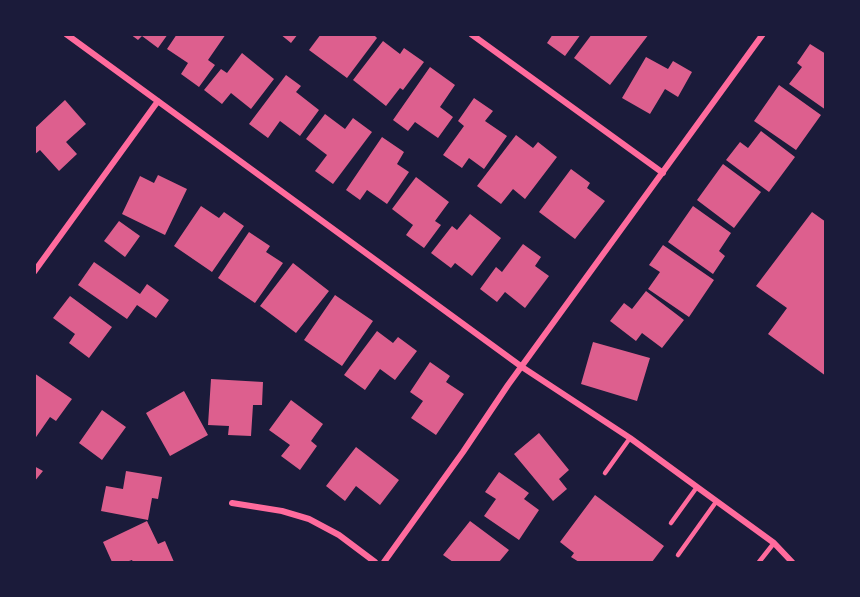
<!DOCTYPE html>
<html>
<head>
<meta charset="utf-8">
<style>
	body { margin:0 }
	#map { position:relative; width:860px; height:597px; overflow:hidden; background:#1b1b3a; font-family:"IBM Plex Sans",sans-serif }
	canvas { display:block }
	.frame { position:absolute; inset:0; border:36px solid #1b1b3a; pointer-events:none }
</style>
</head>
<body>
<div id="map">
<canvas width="860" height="597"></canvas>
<div class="frame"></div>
</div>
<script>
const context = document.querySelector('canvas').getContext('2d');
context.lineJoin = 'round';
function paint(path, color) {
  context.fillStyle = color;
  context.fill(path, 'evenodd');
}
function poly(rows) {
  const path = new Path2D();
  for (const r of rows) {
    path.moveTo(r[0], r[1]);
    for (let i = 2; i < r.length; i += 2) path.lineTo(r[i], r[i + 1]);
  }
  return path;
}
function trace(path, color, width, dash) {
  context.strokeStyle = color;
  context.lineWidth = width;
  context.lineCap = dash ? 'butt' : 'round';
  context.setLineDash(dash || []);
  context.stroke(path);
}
paint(poly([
	[130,34,168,34,158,48,142,36,138,40],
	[177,34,226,34,208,60,215,65,199,87,181,74,188,63,167,49],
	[280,34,298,34,291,43],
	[321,34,373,34,377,38,347,78,309,50],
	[553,34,581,34,565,56,547,43],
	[592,34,649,34,610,85,574,58],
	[383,41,400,54,404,48,424,62,403,90,400,88,386,106,353,80],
	[810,44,826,54,826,110,789,84,802,67,797,63],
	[242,53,274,79,251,109,231,93,222,104,204,90,221,69,227,73],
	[646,57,668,69,673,61,692,72,678,97,665,89,650,114,622,98],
	[430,67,455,85,440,107,453,117,438,138,415,122,408,131,393,120],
	[286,75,301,86,296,92,319,110,300,136,280,121,268,138,249,124],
	[779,85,821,115,796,150,754,121],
	[474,98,493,111,485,121,507,136,484,169,469,158,462,168,443,155,464,126,458,121],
	[65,100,86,124,66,142,77,154,59,171,40,150,34,155,34,129],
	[325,114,345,129,353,118,372,132,333,184,315,171,327,155,306,139],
	[761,131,795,157,769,192,726,160,740,142,748,148],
	[516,135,533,148,538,142,557,157,525,199,513,189,501,204,477,186],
	[382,137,404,152,397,164,409,172,387,204,367,190,360,200,346,190],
	[723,164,761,192,734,228,697,200],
	[571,169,590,183,587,188,605,201,575,239,539,212],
	[158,175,187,189,165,235,122,214,140,176,154,183],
	[416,177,449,202,435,221,441,225,424,248,406,235,413,225,392,209],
	[201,206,219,218,224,212,244,226,212,272,174,246],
	[693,206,731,233,719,251,725,256,713,274,668,242],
	[812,212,826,222,826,376,768,334,787,308,756,286],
	[470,214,501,238,472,276,455,263,451,268,431,253,452,226,457,230],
	[119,221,140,236,125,257,104,241],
	[249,232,270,246,266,252,283,263,255,303,218,278],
	[523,244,541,257,535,266,549,276,525,308,505,292,497,302,480,289,496,267,502,272],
	[663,245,714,280,689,317,648,289,660,272,649,265],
	[94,262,140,294,147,284,169,300,156,318,137,305,127,319,78,285],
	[293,263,329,291,296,333,260,306],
	[646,291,684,320,662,348,642,333,636,341,610,321,624,303,632,309],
	[335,295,373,321,342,366,304,340],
	[70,296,112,327,89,358,69,343,75,334,53,318],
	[377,331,393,343,398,337,417,351,395,380,380,369,365,390,344,375],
	[593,342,650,358,637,401,581,384],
	[430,362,450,376,446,382,464,394,436,435,411,418,423,401,410,392],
	[34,373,72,399,56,421,50,417,34,440],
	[211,379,263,382,262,405,253,405,251,436,228,435,229,426,208,425],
	[184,391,208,435,170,456,146,413],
	[291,400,323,424,311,441,317,446,300,470,281,456,290,445,269,430],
	[102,410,126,427,102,460,79,443],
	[539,433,569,470,559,479,567,489,553,501,514,454],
	[356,447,399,480,380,505,356,486,345,501,326,486],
	[34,466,43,471,34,482],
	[126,471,162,477,158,499,152,498,148,520,101,511,106,486,123,489],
	[499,472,529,493,524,499,539,510,519,540,484,516,496,499,485,492],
	[595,495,664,546,652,562,579,562,571,557,574,553,560,542],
	[147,521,158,544,165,541,174,562,133,562,132,560,126,562,112,562,103,542],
	[470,521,509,550,499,562,453,562,443,555]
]), '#dd5f8e');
trace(poly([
	[605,473,630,438],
	[671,523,697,487],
	[678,555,716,502],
	[759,562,774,543]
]), '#ff6b9d', 4.5);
trace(poly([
	[66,34,522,367,630,438,697,487,774,543,792,562],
	[471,34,663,173],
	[34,272,158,101],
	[232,503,282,511,309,519,339,535,375,562],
	[384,562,463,452,508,385,763,34]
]), '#ff6b9d', 6);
</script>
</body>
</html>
